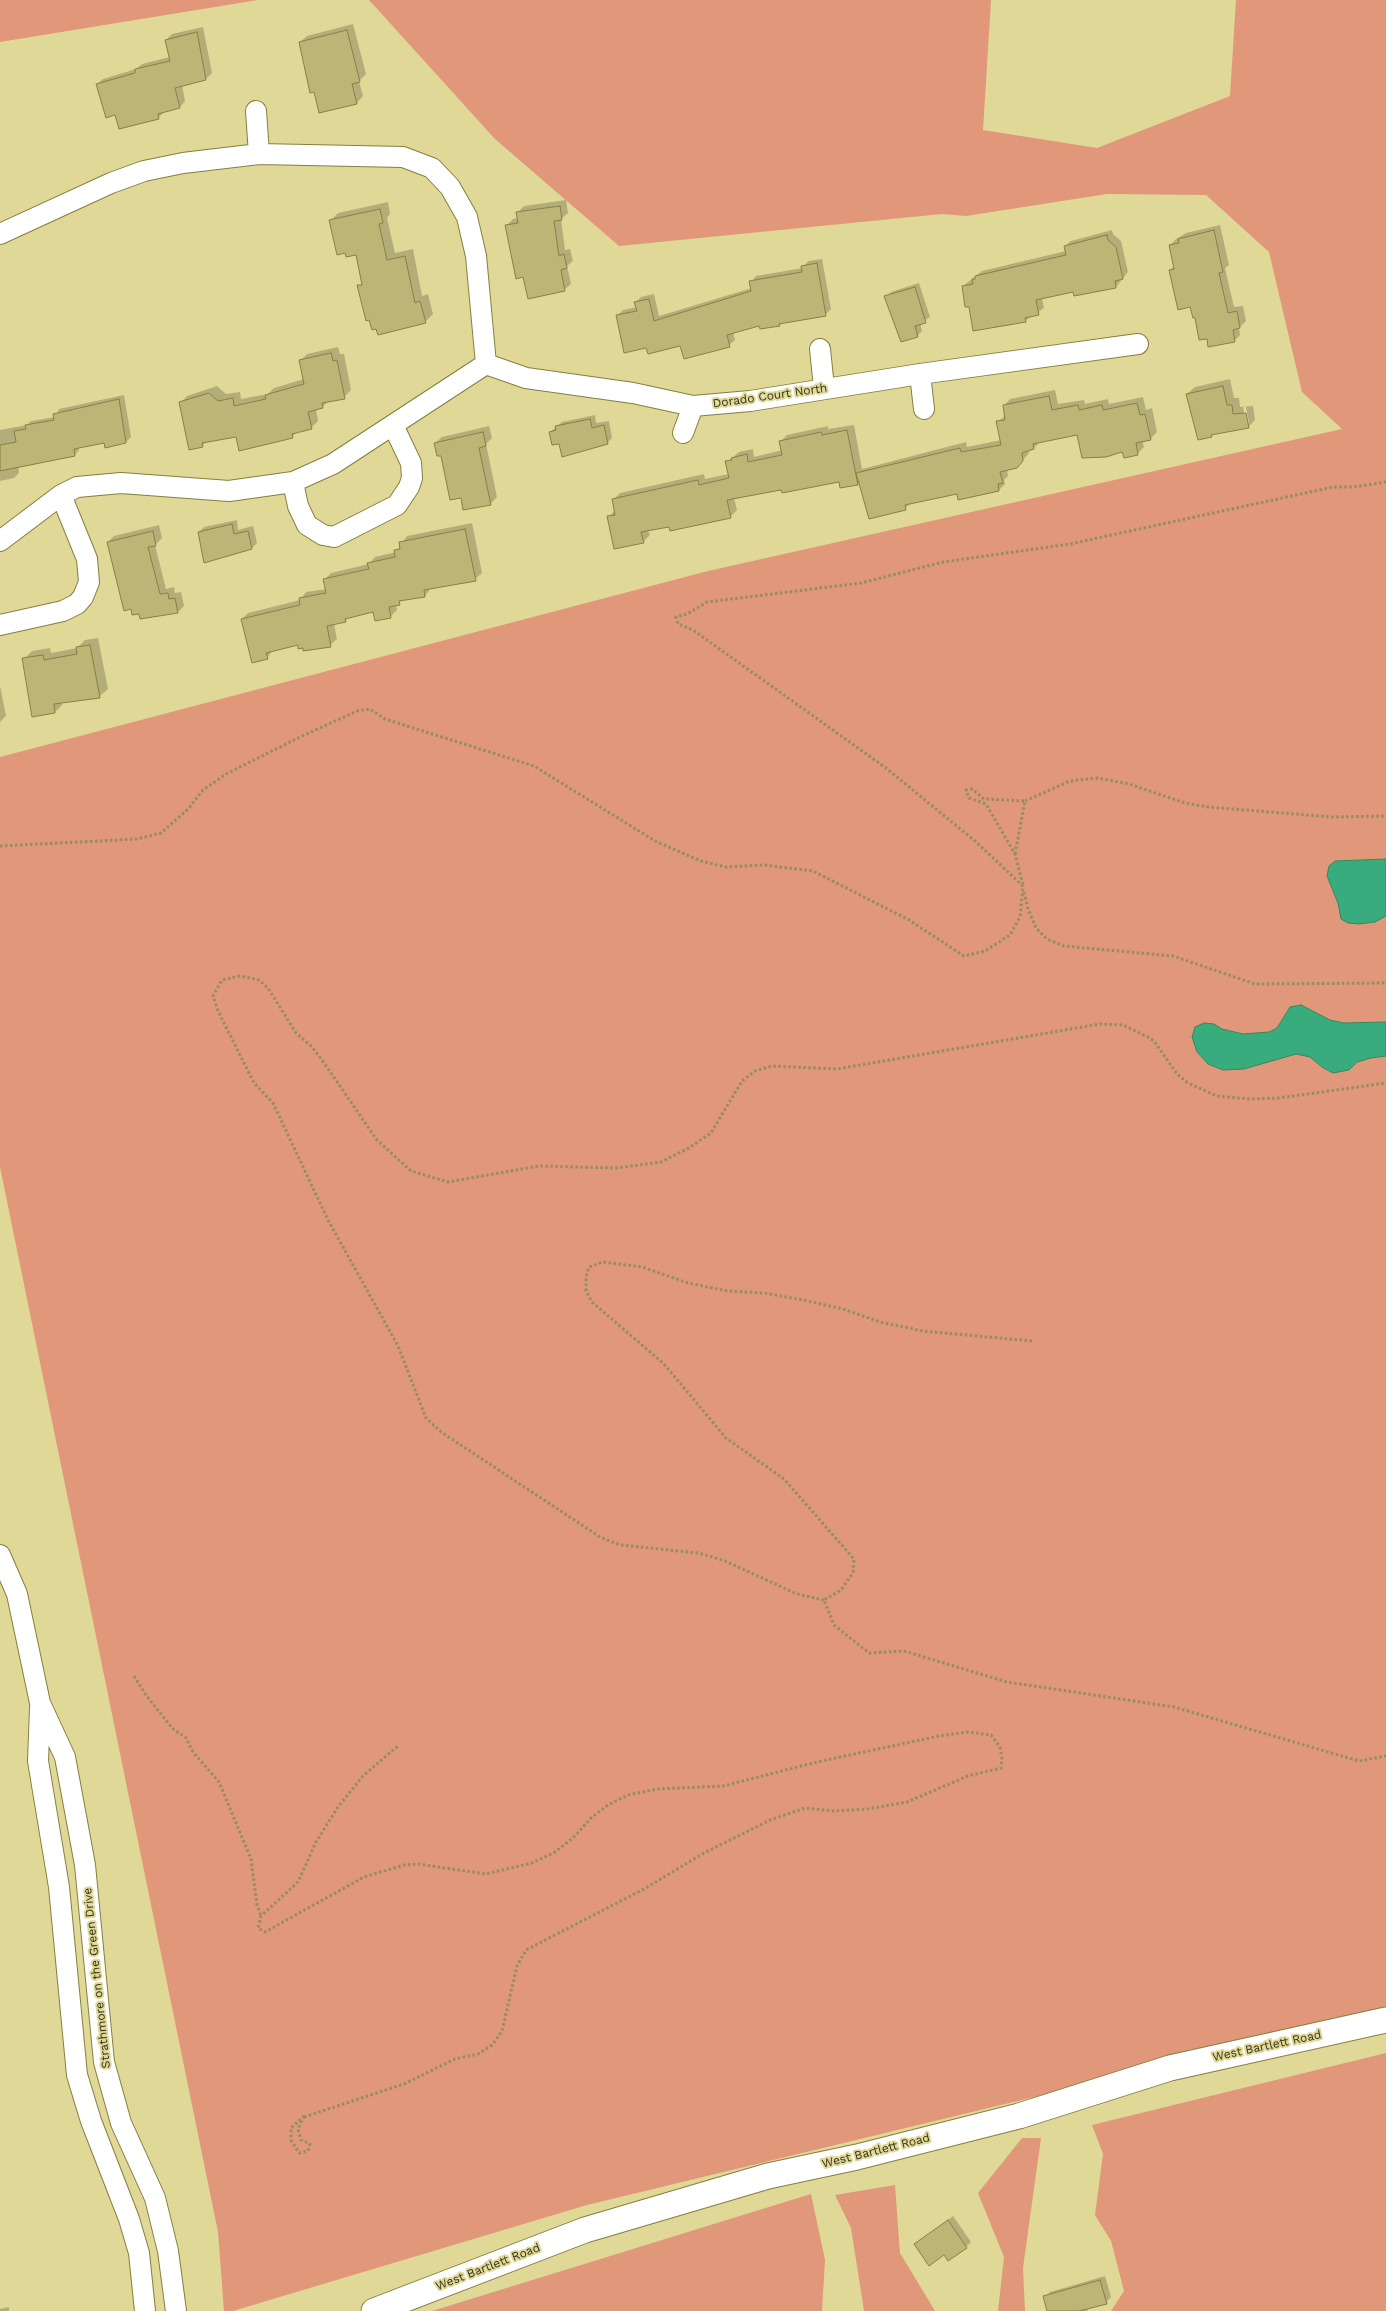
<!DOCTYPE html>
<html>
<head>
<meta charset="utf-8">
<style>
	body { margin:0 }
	canvas { display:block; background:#e0d897 }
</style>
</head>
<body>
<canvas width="1386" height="2311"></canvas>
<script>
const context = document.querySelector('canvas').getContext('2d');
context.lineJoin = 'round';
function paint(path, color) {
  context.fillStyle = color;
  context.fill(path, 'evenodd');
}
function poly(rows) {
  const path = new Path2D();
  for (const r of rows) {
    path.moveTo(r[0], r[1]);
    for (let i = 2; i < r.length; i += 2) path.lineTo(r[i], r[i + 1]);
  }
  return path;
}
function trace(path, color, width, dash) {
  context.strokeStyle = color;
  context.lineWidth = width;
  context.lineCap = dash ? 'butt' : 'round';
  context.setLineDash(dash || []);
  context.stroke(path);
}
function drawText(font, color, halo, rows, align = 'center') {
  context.font = font + ' "Work Sans",sans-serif';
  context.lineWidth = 4;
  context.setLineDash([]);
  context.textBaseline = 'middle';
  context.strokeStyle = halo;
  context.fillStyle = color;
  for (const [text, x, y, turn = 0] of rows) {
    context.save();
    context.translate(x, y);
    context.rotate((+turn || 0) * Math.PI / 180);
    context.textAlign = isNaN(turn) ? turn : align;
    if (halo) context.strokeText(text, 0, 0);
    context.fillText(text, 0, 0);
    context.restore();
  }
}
paint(poly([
	[0,0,258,0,0,42],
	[369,0,991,0,983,130,1097,148,1230,96,1236,0,1386,0,1386,2012,587,2205,233,2311,224,2311,218,2232,0,1167,0,757,708,571,1342,429,1302,392,1269,252,1206,195,1107,194,966,216,942,214,619,246,495,139],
	[1386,2053,1386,2311,1111,2311,1124,2291,1111,2241,1095,2215,1103,2154,1092,2125],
	[1022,2138,1041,2138,1023,2268,1025,2311,998,2311,1004,2257,978,2193],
	[895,2185,900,2253,935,2311,864,2311,851,2228,835,2195],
	[811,2194,825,2260,822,2311,432,2311]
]), '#e1977a');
const water = poly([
	[1386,859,1386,916,1375,922,1359,924,1348,923,1341,919,1338,903,1327,876,1329,866,1335,861,1386,859],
	[1301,1005,1330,1020,1344,1023,1386,1022,1386,1056,1371,1058,1357,1062,1349,1070,1333,1073,1322,1067,1310,1057,1296,1054,1244,1069,1223,1070,1208,1064,1197,1052,1192,1037,1195,1027,1204,1023,1214,1024,1222,1029,1243,1034,1269,1032,1277,1028,1290,1007,1301,1005]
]);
paint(water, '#39ac7d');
trace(water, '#38875f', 1);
paint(poly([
	[353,24,366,74,359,81,363,96,357,103,300,42,307,36],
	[203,27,212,73,206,79,182,85,185,101,180,107,164,112,158,118,116,114,97,84,103,79,136,69,142,64,170,57,166,40,172,34],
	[566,200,568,213,561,219,565,250,570,249,573,261,567,266,571,284,564,290,524,276,506,226,513,219,518,218,518,212,524,206],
	[388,202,390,214,387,218,395,253,413,249,422,296,428,294,433,314,425,322,359,286,363,282,356,253,330,221,338,213],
	[1220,225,1229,265,1225,268,1234,307,1243,306,1246,321,1239,328,1240,335,1234,341,1208,337,1170,270,1175,265,1170,245,1176,239,1186,233],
	[1112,230,1113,234,1121,241,1128,272,1116,287,1074,290,1042,298,1044,308,1025,321,970,305,963,286,982,271,1066,251,1065,246,1071,241],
	[822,259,831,309,825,315,782,322,779,325,760,324,733,332,735,340,729,345,647,347,617,316,623,310,637,307,636,302,641,297,654,294,659,316,752,288,751,282,756,276,803,268,808,261],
	[919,283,930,317,920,323,922,331,917,336,886,297,891,292],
	[338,347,340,354,344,354,351,390,344,397,329,401,322,407,316,409,318,421,311,428,298,431,292,437,237,436,207,441,202,446,180,403,187,396,217,386,226,394,240,392,241,399,268,394,274,388,304,379,300,361,307,354],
	[1230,379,1234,398,1239,398,1240,407,1253,406,1255,420,1248,427,1213,433,1211,436,1187,394,1195,387],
	[1243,407,1246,407,1249,423,1246,423],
	[1055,390,1058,404,1084,400,1085,404,1108,399,1109,404,1143,397,1146,410,1152,408,1157,432,1150,439,1142,440,1144,447,1137,454,1078,433,1040,442,1034,448,1028,450,1029,453,1017,467,1007,469,1008,476,1004,480,1005,484,999,490,958,493,912,502,905,508,860,481,857,484,840,480,734,498,737,510,730,517,648,530,650,535,643,542,609,517,615,510,613,500,620,493,704,474,705,479,729,474,727,462,739,452,753,449,754,457,783,450,781,441,787,435,828,426,828,429,854,425,862,469,966,442,967,447,1001,440,997,422,1006,415,1004,406,1010,399],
	[124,395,131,437,126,442,105,442,79,447,79,450,75,455,18,466,19,473,14,478,0,481,0,430,27,425,31,421,55,417,59,409],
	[595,415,596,423,609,421,612,438,607,443,560,443,550,432,562,422],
	[489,426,492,438,486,444,497,497,491,503,464,508,462,496,435,443,442,437],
	[237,520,238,530,253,526,257,543,252,548,205,562,199,532,204,527],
	[472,523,482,573,475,579,431,588,425,596,404,599,396,605,397,610,390,617,374,610,350,616,345,621,334,624,337,639,330,645,304,646,299,643,273,650,267,658,242,619,248,613,300,600,306,592,327,589,325,579,331,573,369,564,375,557,396,552,407,536],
	[159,525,162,538,155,545,166,589,174,587,175,593,181,592,184,606,178,612,108,542,114,536],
	[98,638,108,689,100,696,62,701,62,705,55,712,24,659,32,651,50,648,51,653,77,648,85,640],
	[0,686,6,716,0,722],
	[953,2216,971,2242,966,2247,944,2253,916,2244],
	[1105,2276,1111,2297,1106,2302,1087,2308,1088,2311,1049,2311,1045,2297,1050,2292],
	[9,2307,9,2311,0,2311,0,2309]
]), '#0003');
const building = poly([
	[347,30,360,82,352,84,357,104,319,113,314,92,310,93,299,42,347,30],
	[197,32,206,80,175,88,180,108,158,114,159,119,119,129,115,115,106,118,96,84,135,73,135,69,170,61,165,40,197,32],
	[560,206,562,220,554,221,559,256,564,254,567,268,561,270,565,291,528,299,523,277,516,279,505,225,518,223,516,212,560,206],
	[380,209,383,223,379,224,387,260,405,256,415,303,420,301,426,323,378,335,376,329,372,330,369,320,366,321,357,285,362,285,356,255,346,257,345,253,337,255,329,220,380,209],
	[1214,230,1223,272,1219,273,1228,313,1237,311,1240,328,1233,330,1235,342,1208,347,1207,339,1199,340,1195,318,1193,318,1190,307,1178,310,1169,270,1174,269,1169,245,1179,243,1178,239,1214,230],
	[1107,235,1108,240,1116,247,1123,279,1115,281,1116,288,1074,296,1073,292,1036,300,1039,315,1025,318,1026,322,973,331,969,307,965,307,962,286,973,284,972,279,975,279,975,276,1066,255,1064,246,1107,235],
	[817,263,826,316,779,324,780,326,760,329,759,326,727,335,730,347,684,359,680,346,648,354,646,348,624,353,616,315,637,311,634,302,649,299,654,321,751,291,749,281,802,272,801,266,817,263],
	[915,287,926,323,915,326,918,337,901,342,884,296,915,287],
	[331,353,333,361,337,360,345,399,322,403,323,408,308,412,312,429,292,434,293,438,239,451,236,437,202,443,203,447,189,450,179,402,209,393,218,401,233,398,234,406,266,399,265,395,304,384,299,360,331,353],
	[1223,386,1227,405,1232,405,1233,414,1246,413,1249,428,1211,435,1212,437,1198,440,1186,394,1223,386],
	[1049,396,1052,410,1078,405,1079,410,1102,405,1103,410,1137,403,1140,415,1145,414,1151,440,1136,443,1138,455,1124,458,1122,452,1106,457,1082,458,1077,435,1033,444,1034,449,1022,453,1023,461,1017,468,1000,472,1003,483,998,484,999,491,958,500,957,494,905,505,906,510,869,519,856,473,960,448,961,452,1001,445,996,421,1005,420,1003,405,1049,396],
	[119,399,126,443,105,448,104,443,74,449,75,456,0,471,0,445,16,442,14,431,26,429,25,425,54,420,53,414,119,399],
	[590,419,592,428,604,425,608,444,562,457,559,444,552,445,549,432,556,430,555,426,590,419],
	[847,430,858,485,840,488,839,482,782,493,781,490,727,500,731,518,670,531,669,527,641,532,644,543,614,549,607,516,615,515,612,499,698,480,699,485,729,478,725,461,732,460,731,458,747,454,748,462,782,455,779,441,821,432,822,435,847,430],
	[483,432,486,446,479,448,491,505,463,510,461,498,450,500,441,456,437,456,434,443,483,432],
	[232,524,234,534,248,531,252,549,204,563,198,532,232,524],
	[465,529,476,581,424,590,425,597,399,601,400,605,389,607,391,618,375,621,373,612,345,619,346,622,327,626,331,647,303,651,303,648,298,649,298,645,266,653,268,659,252,663,241,619,300,605,299,598,326,593,323,579,369,569,367,563,395,557,394,550,400,549,399,542,465,529],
	[153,531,156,546,148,547,160,594,168,593,169,599,175,598,178,613,140,619,139,614,132,615,131,609,124,611,107,542,153,531],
	[90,645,100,698,54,704,55,713,32,717,22,658,43,655,44,660,77,654,76,647,90,645],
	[948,2220,967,2248,948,2261,944,2255,929,2266,914,2244,948,2220],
	[1100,2280,1107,2304,1079,2311,1047,2311,1043,2296,1100,2280]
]);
paint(building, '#bdb575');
trace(building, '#888041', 1);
const minor = poly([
	[256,111,259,154],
	[0,234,111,183,144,171,183,163,259,154,403,157,432,168,450,187,467,217,476,256,486,364],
	[820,349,824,388],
	[920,374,924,409],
	[683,433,693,406],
	[293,482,298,506,307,525,323,535,334,537,397,505,409,487,412,478,411,463,393,425],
	[61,495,77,487,121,483,229,491,293,482,333,464,486,364,526,378,633,393,693,406,750,401,920,374,1138,344],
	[0,541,61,495,87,559,89,582,83,597,77,604,63,611,0,625],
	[0,1555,17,1594,40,1703,65,1757,85,1865,104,2062,121,2123,155,2198,168,2251,176,2311],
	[40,1708,38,1761,59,1887,77,2075,91,2121,129,2219,139,2253,145,2311]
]);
const tertiary = poly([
	[374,2311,585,2230,768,2176,857,2157,1019,2116,1170,2068,1386,2020]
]);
trace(minor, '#867e3f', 22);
trace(tertiary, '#867e3f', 27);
trace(poly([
	[1025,801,1070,781,1097,778,1129,784,1185,803,1208,807,1332,817,1386,816],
	[0,846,137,839,161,833,188,809,203,790,226,774,298,738,357,711,370,709,385,719,534,766,655,841,701,861,726,867,764,865,813,871,909,920,964,956,985,951,1010,935,1020,917,1023,886,975,841,886,768,693,630,678,624,676,617,687,614,707,602,861,583,943,562,1070,544,1333,487,1354,487,1386,482],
	[1015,854,1025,801,984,799,972,789,966,790,969,798,986,804,1015,854,1023,885],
	[1024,892,1028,909,1036,928,1047,939,1064,946,1173,956,1255,984,1386,983],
	[1032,1341,923,1331,880,1322,843,1309,803,1300,764,1293,728,1291,688,1283,642,1267,603,1262,589,1267,586,1277,586,1291,592,1302,664,1364,726,1438,784,1479,854,1559,853,1573,841,1590,824,1600,834,1625,869,1653,904,1651,1007,1682,1174,1707,1359,1761,1386,1756],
	[824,1600,797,1594,725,1561,699,1553,620,1545,600,1537,441,1432,426,1418,398,1346,328,1220,273,1103,254,1083,218,1011,213,996,222,980,240,976,259,980,268,988,296,1033,311,1046,322,1060,377,1140,411,1171,448,1182,539,1166,616,1168,661,1162,689,1148,711,1133,742,1081,755,1071,772,1066,837,1069,1100,1024,1123,1025,1148,1037,1154,1041,1177,1074,1188,1083,1217,1096,1249,1099,1279,1098,1386,1083],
	[134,1676,146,1695,172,1728,186,1738,193,1752,219,1782,251,1859,257,1905,261,1916],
	[304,2116,298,2129,301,2140,310,2144,308,2151,299,2153,291,2140,291,2128,304,2116],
	[304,2117,404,2084,455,2059,478,2054,492,2045,502,2031,517,1966,526,1950,644,1889,704,1853,770,1820,805,1808,834,1811,867,1809,907,1802,968,1776,1001,1768,1002,1759,1000,1747,991,1735,968,1732,939,1736,817,1762,723,1786,657,1789,628,1795,608,1805,591,1818,573,1838,555,1852,532,1863,486,1874,418,1864,404,1865,364,1877,265,1932,258,1928,261,1916,298,1882,316,1842,338,1807,363,1776,399,1745]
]), '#948e5f', 3, [2.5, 2.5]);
trace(minor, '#fff', 20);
trace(tertiary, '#fff', 25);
drawText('12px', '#353218', '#e0d897', [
	["Dorado Court North",770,396,-8],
	["Strathmore on the Green Drive",97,1978,-96],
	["West Bartlett Road",1267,2046,-12],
	["West Bartlett Road",876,2151,-14],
	["West Bartlett Road",488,2267,-21]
]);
</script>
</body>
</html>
